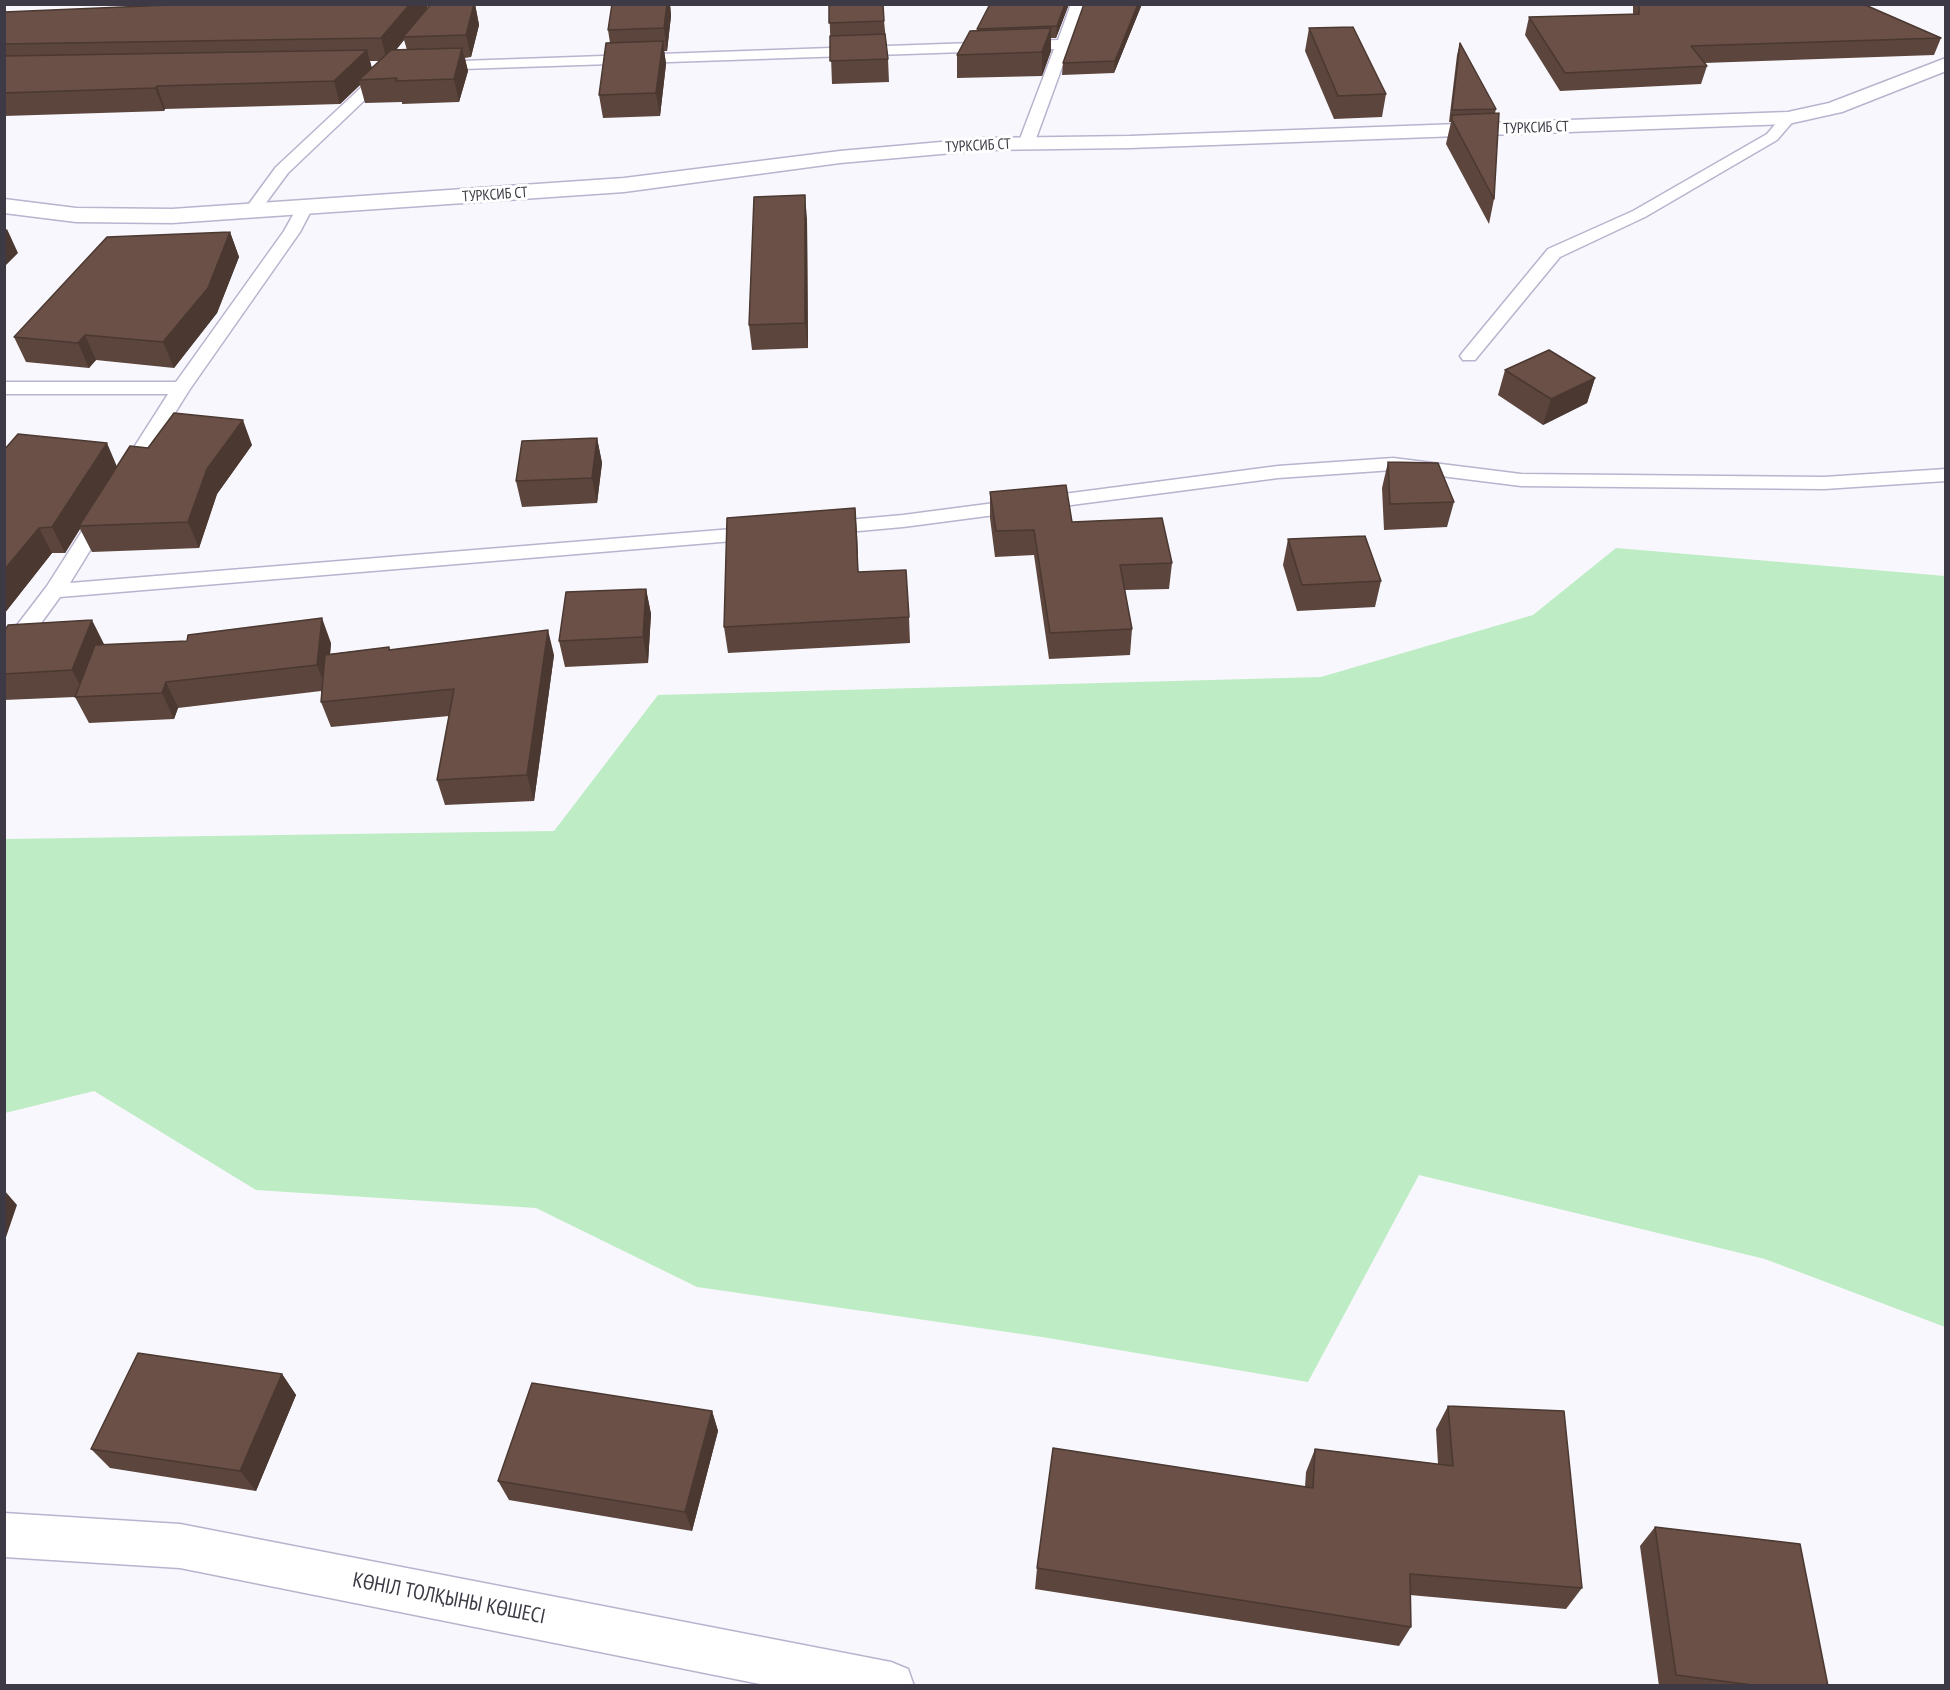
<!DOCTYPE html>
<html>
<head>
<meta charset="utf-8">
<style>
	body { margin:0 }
	#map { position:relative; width:1950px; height:1690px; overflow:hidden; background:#f8f7fd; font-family:"PT Sans Narrow",sans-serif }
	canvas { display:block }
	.frame { position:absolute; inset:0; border:6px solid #3d3a45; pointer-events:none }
</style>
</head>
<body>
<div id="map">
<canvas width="1950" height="1690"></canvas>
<div class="frame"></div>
</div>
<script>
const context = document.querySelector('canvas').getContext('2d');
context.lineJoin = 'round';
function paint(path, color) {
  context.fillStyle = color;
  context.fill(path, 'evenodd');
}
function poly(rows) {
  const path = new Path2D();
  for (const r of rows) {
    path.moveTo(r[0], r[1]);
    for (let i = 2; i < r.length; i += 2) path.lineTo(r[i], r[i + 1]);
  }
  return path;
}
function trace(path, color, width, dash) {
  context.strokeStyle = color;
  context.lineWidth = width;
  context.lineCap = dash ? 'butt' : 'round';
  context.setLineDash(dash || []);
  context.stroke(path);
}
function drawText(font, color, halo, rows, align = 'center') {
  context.font = font + ' "PT Sans Narrow",sans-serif';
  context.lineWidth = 6;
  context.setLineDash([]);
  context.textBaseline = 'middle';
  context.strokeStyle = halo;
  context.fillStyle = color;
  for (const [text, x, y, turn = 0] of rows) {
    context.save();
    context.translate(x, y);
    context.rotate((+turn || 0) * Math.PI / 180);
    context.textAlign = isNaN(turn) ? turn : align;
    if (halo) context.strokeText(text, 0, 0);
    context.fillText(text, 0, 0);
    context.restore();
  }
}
paint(poly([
	[1616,548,1945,576,1945,1327,1765,1259,1419,1175,1308,1382,1042,1337,697,1287,536,1208,256,1190,94,1091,5,1113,5,839,554,831,658,695,1321,677,1533,615]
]), '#beecc4');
const service = poly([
	[1071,4,1085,4,1034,144,1026,149,1018,144,1054,49,433,70,426,66,433,62,1058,40,1071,4],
	[386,68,391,69,393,72,391,75,288,173,257,215,245,215,243,212,276,167,381,69,386,68],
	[1788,113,1796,118,1777,140,1645,217,1560,257,1475,360,1463,360,1460,356,1463,352,1548,249,1633,211,1767,134,1783,115,1788,113],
	[304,204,312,209,300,232,190,389,134,478,120,478,117,474,168,394,4,394,4,382,176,382,284,231,298,206,304,204],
	[1393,458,1521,474,1824,477,1946,469,1946,481,1824,489,1521,486,1393,470,1278,478,903,527,825,534,818,533,815,528,818,523,825,522,903,515,1278,466,1393,458],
	[103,507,110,509,113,513,70,583,757,527,764,528,767,533,764,538,757,539,60,597,23,648,4,652,4,638,8,637,47,586,96,509,103,507]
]);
const minor = poly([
	[1946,58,1946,71,1842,112,1788,124,1130,148,986,150,840,163,624,192,172,223,76,222,4,213,4,199,76,208,172,209,624,178,840,151,986,138,1130,136,1788,112,1829,103,1946,58],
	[4,1513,180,1524,891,1662,908,1669,914,1686,770,1686,180,1568,4,1557,4,1513]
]);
trace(service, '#b9b3ce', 3);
trace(minor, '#b9b3ce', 3);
paint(service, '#fff');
paint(minor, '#fff');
paint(poly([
	[193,4,428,4,427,10,431,4,475,4,479,25,471,57,465,58,468,71,459,102,402,104,402,102,365,103,360,85,340,104,165,109,164,111,4,116,4,8,6,12],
	[404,40,407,50,396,50],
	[370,61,379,61,372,68],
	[612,4,670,4,671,16,667,51,664,51,666,64,660,116,603,118,599,95,610,43,608,30],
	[829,4,884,21,888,59,889,82,832,84],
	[990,4,1069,4,1056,38,1051,38,1051,51,1042,76,957,78,957,55,977,31,977,29],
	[1142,4,1114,73,1062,75,1063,63],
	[1633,4,1863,4,1941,38,1934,55,1704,63,1707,66,1701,84,1560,91,1525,35,1529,17,1633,14],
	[1309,28,1386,94,1382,117,1334,119,1305,51],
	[1460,43,1496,109,1495,113,1494,199,1489,224,1446,144,1451,122,1449,122,1457,55],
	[807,219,808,348,752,350,749,325],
	[230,232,239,257,217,313,174,368,96,360,89,368,26,362,14,337],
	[1505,370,1595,378,1587,403,1543,425,1498,395],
	[597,438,602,463,597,503,522,507,516,481],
	[252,445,217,494,199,548,92,552,80,529,65,553,52,553,4,614,4,450,117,467,148,448],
	[1388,462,1454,502,1447,527,1384,530,1382,488],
	[990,492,1072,522,1172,563,1169,589,1125,590,1132,629,1130,655,1049,659,1034,555,995,557,990,518],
	[857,533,858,572,909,617,910,643,728,653,724,627],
	[1288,539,1381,581,1375,607,1297,611,1283,565],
	[646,589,651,614,648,663,565,667,559,641],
	[4,632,105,645,331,643,330,654,389,647,390,650,554,655,534,801,445,805,437,780,449,716,331,727,321,702,321,691,178,708,174,719,89,723,75,697,4,700],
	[282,1374,296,1395,256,1491,110,1468,91,1449],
	[1448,1406,1582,1588,1566,1609,1410,1595,1411,1627,1399,1646,1035,1589,1037,1568,1305,1487,1306,1472,1315,1449,1438,1464,1436,1429],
	[712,1411,718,1431,692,1531,509,1500,498,1481],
	[1655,1527,1828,1686,1659,1686,1640,1546]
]), '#5b453c');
paint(poly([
	[410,4,428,4,424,17,403,37,404,40,387,61,381,38],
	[474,4,475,4,479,25,471,57,466,35],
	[667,4,670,4,671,16,667,51,664,28],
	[1065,4,1069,4,1056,38,1057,26],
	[1138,4,1142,4,1114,73,1115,61],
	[1051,28,1051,51,1042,76,1042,52],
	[663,41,666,64,660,116,656,93],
	[462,48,468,71,459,102,454,79],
	[367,50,373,73,359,80,360,85,340,104,334,81],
	[157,86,165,109,164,111,155,88],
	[805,195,807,219,808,348,805,323],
	[7,229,18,253,4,267,4,231],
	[230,232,239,257,217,313,174,368,163,342],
	[85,335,96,360,89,368,78,343],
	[1595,378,1587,403,1543,425,1551,399],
	[243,420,252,445,217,494,199,548,188,522,207,469],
	[597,438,602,463,597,503,592,478],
	[107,443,118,469,79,526,80,529,65,553,52,527],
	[855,508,857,533,859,598,858,572],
	[39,528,52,553,4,614,4,570],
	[646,589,651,614,648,663,643,637],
	[322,618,331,643,327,691,317,665],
	[92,620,105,646,86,696,72,670],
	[548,630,554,655,534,801,527,775],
	[166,682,178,708,174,719,162,693],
	[4,1190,17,1205,4,1243],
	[282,1374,296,1395,256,1491,240,1471],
	[712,1411,718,1431,692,1531,685,1512]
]), '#4a3831');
const building = poly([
	[193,4,410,4,381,38,4,44,4,12,193,4],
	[431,4,474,4,466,35,403,37,431,4],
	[612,4,667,4,664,28,608,30,612,4],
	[829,4,883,4,884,21,829,23,829,4],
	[990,4,1065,4,1057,26,977,29,990,4],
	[1084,4,1138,4,1115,61,1063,63,1084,4],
	[1639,4,1863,4,1941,38,1691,46,1707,66,1565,73,1529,17,1639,14,1639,4],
	[1353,27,1386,94,1338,96,1309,28,1353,27],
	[1051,28,1042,52,957,55,970,31,1051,28],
	[885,34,888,59,830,61,830,36,885,34],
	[663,41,656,93,599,95,606,43,663,41],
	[1460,43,1496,109,1452,110,1460,43],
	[462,48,454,79,396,81,397,78,359,80,391,50,462,48],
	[367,50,334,81,157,86,155,88,4,93,4,56,367,50],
	[1499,113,1494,199,1452,120,1452,115,1499,113],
	[805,195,805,323,749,325,754,197,805,195],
	[230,232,208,288,163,342,85,335,78,343,14,337,107,237,230,232],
	[1549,350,1595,378,1551,399,1505,370,1549,350],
	[174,413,243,420,207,469,188,522,79,526,130,446,148,448,174,413],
	[18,434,107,443,52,527,39,528,4,570,4,450,18,434],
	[597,438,592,478,516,481,522,441,597,438],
	[1388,462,1438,463,1454,502,1390,504,1388,462],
	[1066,485,1072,522,1162,518,1172,563,1120,565,1132,629,1050,633,1034,530,996,531,990,492,1066,485],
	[855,508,858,572,906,570,909,617,724,627,727,518,855,508],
	[1365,536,1381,581,1302,585,1288,539,1365,536],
	[646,589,643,637,559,641,566,592,646,589],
	[322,618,317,665,166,682,162,693,75,697,95,645,187,641,188,635,322,618],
	[92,620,72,670,4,674,4,632,8,625,92,620],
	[548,630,527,775,437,780,454,689,321,702,325,655,389,647,389,650,548,630],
	[138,1353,282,1374,240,1471,91,1449,138,1353],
	[532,1383,712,1411,685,1512,498,1481,532,1383],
	[1448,1406,1564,1411,1582,1588,1410,1574,1411,1627,1037,1568,1053,1448,1313,1488,1315,1449,1453,1466,1448,1406],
	[1655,1527,1800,1544,1828,1686,1760,1686,1676,1675,1655,1527]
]);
paint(building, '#6a5046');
trace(building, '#4a3831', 1.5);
drawText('15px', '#3d3a45', '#fff', [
	["ТУРКСИБ СТ",1536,128,-2],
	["ТУРКСИБ СТ",978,146,-3],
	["ТУРКСИБ СТ",495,195,-4]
]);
drawText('21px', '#3d3a45', '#fff', [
	["КӨНІЛ ТОЛҚЫНЫ КӨШЕСІ",449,1599,11]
]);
</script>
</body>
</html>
